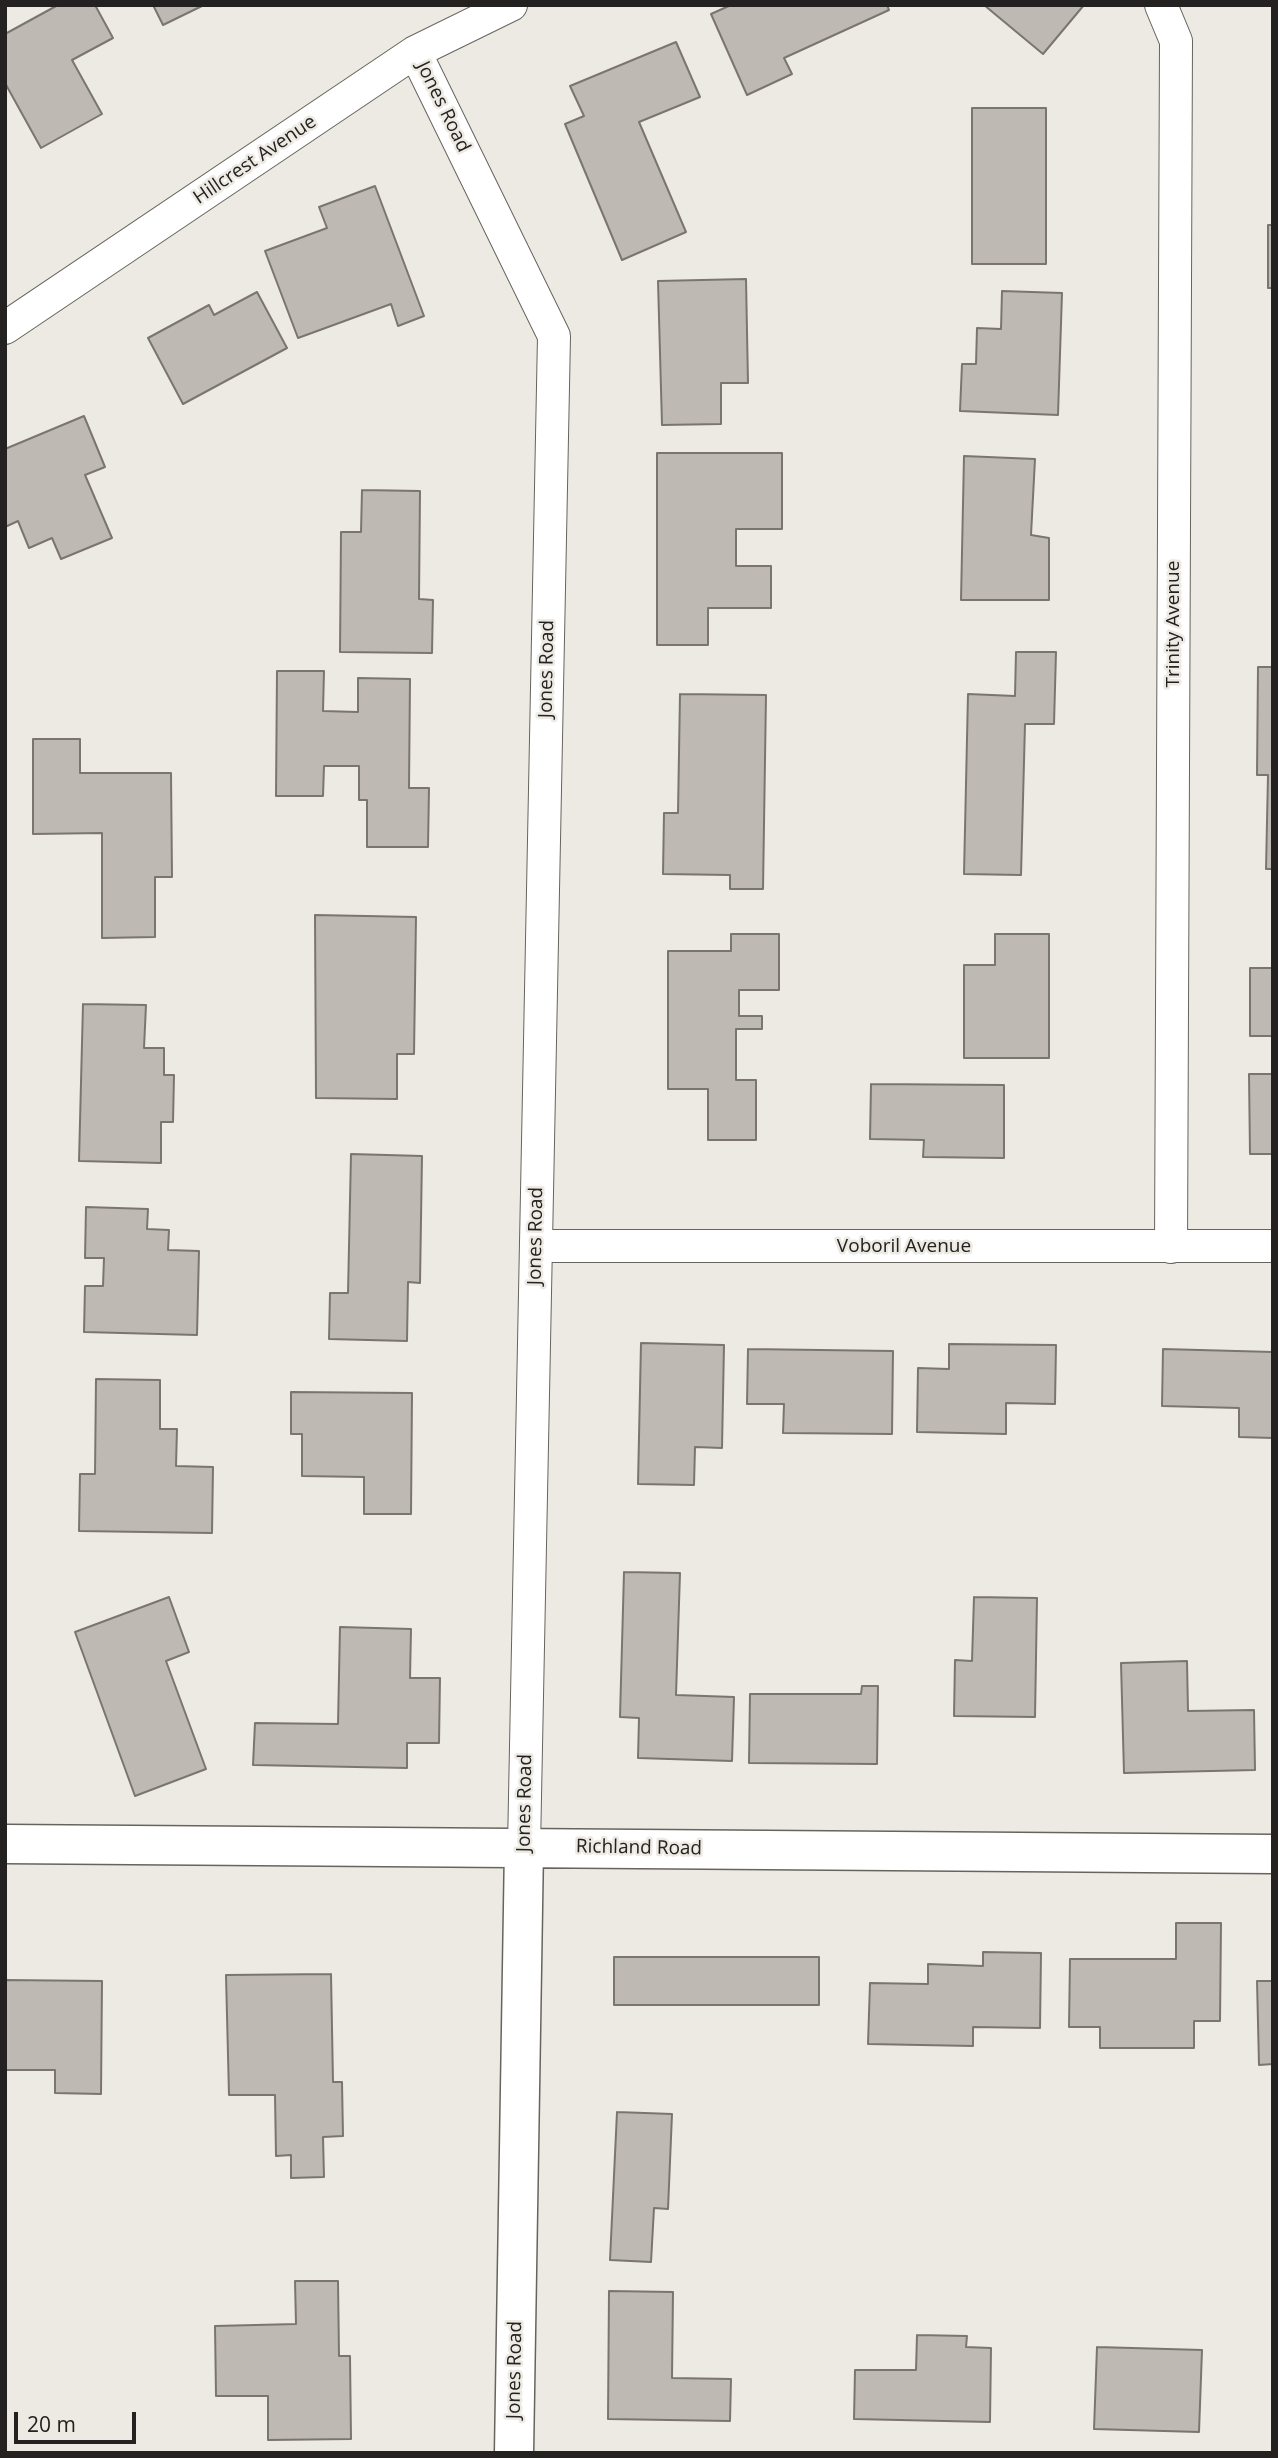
<!DOCTYPE html>
<html>
<head>
<meta charset="utf-8">
<style>
	body { margin:0 }
	#map { position:relative; width:1278px; height:2458px; overflow:hidden; background:#edeae3; font-family:"Open Sans",sans-serif }
	canvas { display:block }
	.frame { position:absolute; inset:0; border:7px solid #232220; pointer-events:none }
	.scale { position:absolute; left:14px; top:2412px; width:122px; height:32px; box-sizing:border-box; border:4px solid #232220; border-top:0; padding-left:9px; font-size:21px; line-height:24px; white-space:nowrap; color:#232220; -webkit-text-stroke:5px #edeae3; paint-order:stroke }
</style>
</head>
<body>
<div id="map">
<canvas width="1278" height="2458"></canvas>
<div class="frame"></div>
<div class="scale">20 m</div>
</div>
<script>
const context = document.querySelector('canvas').getContext('2d');
context.lineJoin = 'round';
function paint(path, color) {
  context.fillStyle = color;
  context.fill(path, 'evenodd');
}
function poly(rows) {
  const path = new Path2D();
  for (const r of rows) {
    path.moveTo(r[0], r[1]);
    for (let i = 2; i < r.length; i += 2) path.lineTo(r[i], r[i + 1]);
  }
  return path;
}
function trace(path, color, width, dash) {
  context.strokeStyle = color;
  context.lineWidth = width;
  context.lineCap = dash ? 'butt' : 'round';
  context.setLineDash(dash || []);
  context.stroke(path);
}
function drawText(font, color, halo, rows, align = 'center') {
  context.font = font + ' "Open Sans",sans-serif';
  context.lineWidth = 5;
  context.setLineDash([]);
  context.textBaseline = 'middle';
  context.strokeStyle = halo;
  context.fillStyle = color;
  for (const [text, x, y, turn = 0] of rows) {
    context.save();
    context.translate(x, y);
    context.rotate((+turn || 0) * Math.PI / 180);
    context.textAlign = isNaN(turn) ? turn : align;
    if (halo) context.strokeText(text, 0, 0);
    context.fillText(text, 0, 0);
    context.restore();
  }
}
const building = poly([
	[58,5,95,5,113,38,72,60,102,114,41,148,5,83,5,34,58,5],
	[153,5,204,5,163,25,153,5],
	[731,5,887,5,889,10,784,58,792,74,747,95,711,14,731,5],
	[984,5,1084,5,1043,54,984,5],
	[676,42,700,97,639,122,686,232,622,260,565,124,584,116,570,86,676,42],
	[972,108,1046,108,1046,264,972,264,972,108],
	[375,186,424,316,398,326,391,304,298,338,265,251,327,228,319,207,375,186],
	[1268,225,1273,225,1273,288,1268,288,1268,225],
	[746,279,748,383,721,383,721,424,662,425,658,281,746,279],
	[1002,291,1062,293,1058,415,960,411,962,364,976,364,977,328,1001,329,1002,291],
	[257,292,287,348,183,404,148,338,209,305,214,315,257,292],
	[84,416,105,467,85,475,112,538,61,559,52,538,29,548,18,521,5,527,5,449,84,416],
	[657,453,782,453,782,529,736,529,736,566,771,566,771,608,708,608,708,645,657,645,657,453],
	[964,456,1035,459,1031,535,1049,538,1049,600,961,600,964,456],
	[362,490,420,491,419,599,433,600,432,653,340,652,341,532,361,532,362,490],
	[1016,652,1056,652,1054,724,1025,724,1021,875,964,874,968,694,1015,696,1016,652],
	[1258,667,1273,667,1273,869,1266,869,1268,775,1257,775,1258,667],
	[277,671,324,671,323,711,358,712,358,678,410,679,409,788,429,788,428,847,367,847,367,800,359,800,359,766,324,766,323,796,276,796,277,671],
	[680,694,766,695,763,889,730,889,730,875,663,874,664,813,678,813,680,694],
	[33,739,80,739,80,773,171,773,172,877,155,877,155,937,102,938,102,833,33,834,33,739],
	[315,915,416,917,414,1054,397,1054,397,1099,316,1098,315,915],
	[731,934,779,934,779,990,739,990,739,1016,762,1016,762,1029,736,1029,736,1080,756,1080,756,1140,708,1140,708,1089,668,1089,668,951,731,951,731,934],
	[995,934,1049,934,1049,1058,964,1058,964,965,995,965,995,934],
	[1250,968,1273,968,1273,1036,1250,1036,1250,968],
	[83,1004,146,1005,144,1048,164,1048,164,1075,174,1075,173,1122,161,1122,161,1163,79,1161,83,1004],
	[1249,1074,1273,1074,1273,1154,1250,1154,1249,1074],
	[871,1084,1004,1085,1004,1158,923,1157,924,1140,870,1139,871,1084],
	[351,1154,422,1156,420,1283,408,1282,407,1341,329,1339,330,1293,348,1293,351,1154],
	[86,1207,148,1209,147,1229,169,1230,168,1250,199,1251,197,1335,84,1332,85,1286,103,1286,104,1258,85,1258,86,1207],
	[641,1343,724,1345,722,1448,695,1447,694,1485,638,1484,641,1343],
	[949,1344,1056,1345,1055,1404,1006,1403,1006,1434,917,1432,918,1368,949,1369,949,1344],
	[748,1349,893,1351,892,1434,783,1433,784,1404,747,1404,748,1349],
	[1163,1349,1273,1352,1273,1438,1239,1437,1239,1408,1162,1406,1163,1349],
	[96,1379,160,1380,160,1429,177,1429,176,1466,213,1467,212,1533,79,1531,80,1474,95,1474,96,1379],
	[291,1392,412,1393,411,1514,364,1514,364,1477,302,1476,302,1434,291,1434,291,1392],
	[624,1572,680,1573,676,1695,734,1697,732,1761,638,1758,639,1718,620,1717,624,1572],
	[169,1597,189,1652,166,1661,206,1769,135,1796,75,1632,169,1597],
	[974,1597,1037,1598,1035,1717,954,1716,955,1660,972,1661,974,1597],
	[340,1627,411,1629,410,1678,440,1678,439,1743,407,1743,407,1768,253,1765,255,1723,338,1724,340,1627],
	[1187,1661,1188,1711,1254,1710,1255,1770,1124,1773,1121,1663,1187,1661],
	[862,1686,878,1686,877,1764,749,1763,750,1694,861,1694,862,1686],
	[1176,1923,1221,1923,1220,2021,1194,2021,1194,2048,1100,2048,1100,2027,1069,2027,1070,1959,1176,1959,1176,1923],
	[983,1952,1041,1953,1040,2028,973,2027,973,2046,868,2044,870,1983,928,1984,928,1964,983,1966,983,1952],
	[614,1957,819,1957,819,2005,614,2005,614,1957],
	[331,1974,333,2082,342,2082,343,2136,323,2137,324,2177,291,2178,291,2155,276,2156,275,2095,229,2095,226,1975,331,1974],
	[5,1980,102,1981,101,2094,55,2093,55,2070,5,2070,5,1980],
	[1257,1981,1273,1981,1273,2064,1259,2065,1257,1981],
	[617,2112,672,2114,668,2209,654,2208,651,2262,610,2260,617,2112],
	[295,2281,338,2281,339,2356,350,2356,351,2439,268,2440,268,2396,216,2396,215,2326,296,2324,295,2281],
	[609,2291,673,2292,672,2378,731,2379,730,2421,608,2419,609,2291],
	[917,2335,967,2336,966,2347,991,2348,990,2422,854,2419,855,2370,916,2370,917,2335],
	[1097,2347,1202,2350,1199,2432,1094,2429,1097,2347]
]);
paint(building, '#bfb9b4');
trace(building, '#7b7571', 2);
const minor = poly([
	[1161,5,1176,41,1171,1247],
	[415,52,554,336,524,1847],
	[5,328,415,52,511,5],
	[536,1246,1273,1246]
]);
const tertiary = poly([
	[5,1844,1273,1854],
	[514,2453,524,1847]
]);
trace(minor, '#67645e', 34);
trace(tertiary, '#67645e', 41);
trace(minor, '#fff', 32);
trace(tertiary, '#fff', 38);
drawText('19px', '#232220', '#edeae3', [
	["Jones Road",443,107,64],
	["Hillcrest Avenue",255,160,-34],
	["Trinity Avenue",1174,624,-90],
	["Jones Road",547,669,-89],
	["Jones Road",536,1236,-89],
	["Voboril Avenue",904,1247],
	["Jones Road",525,1803,-89],
	["Richland Road",639,1848,1],
	["Jones Road",515,2370,-89]
]);
</script>
</body>
</html>
